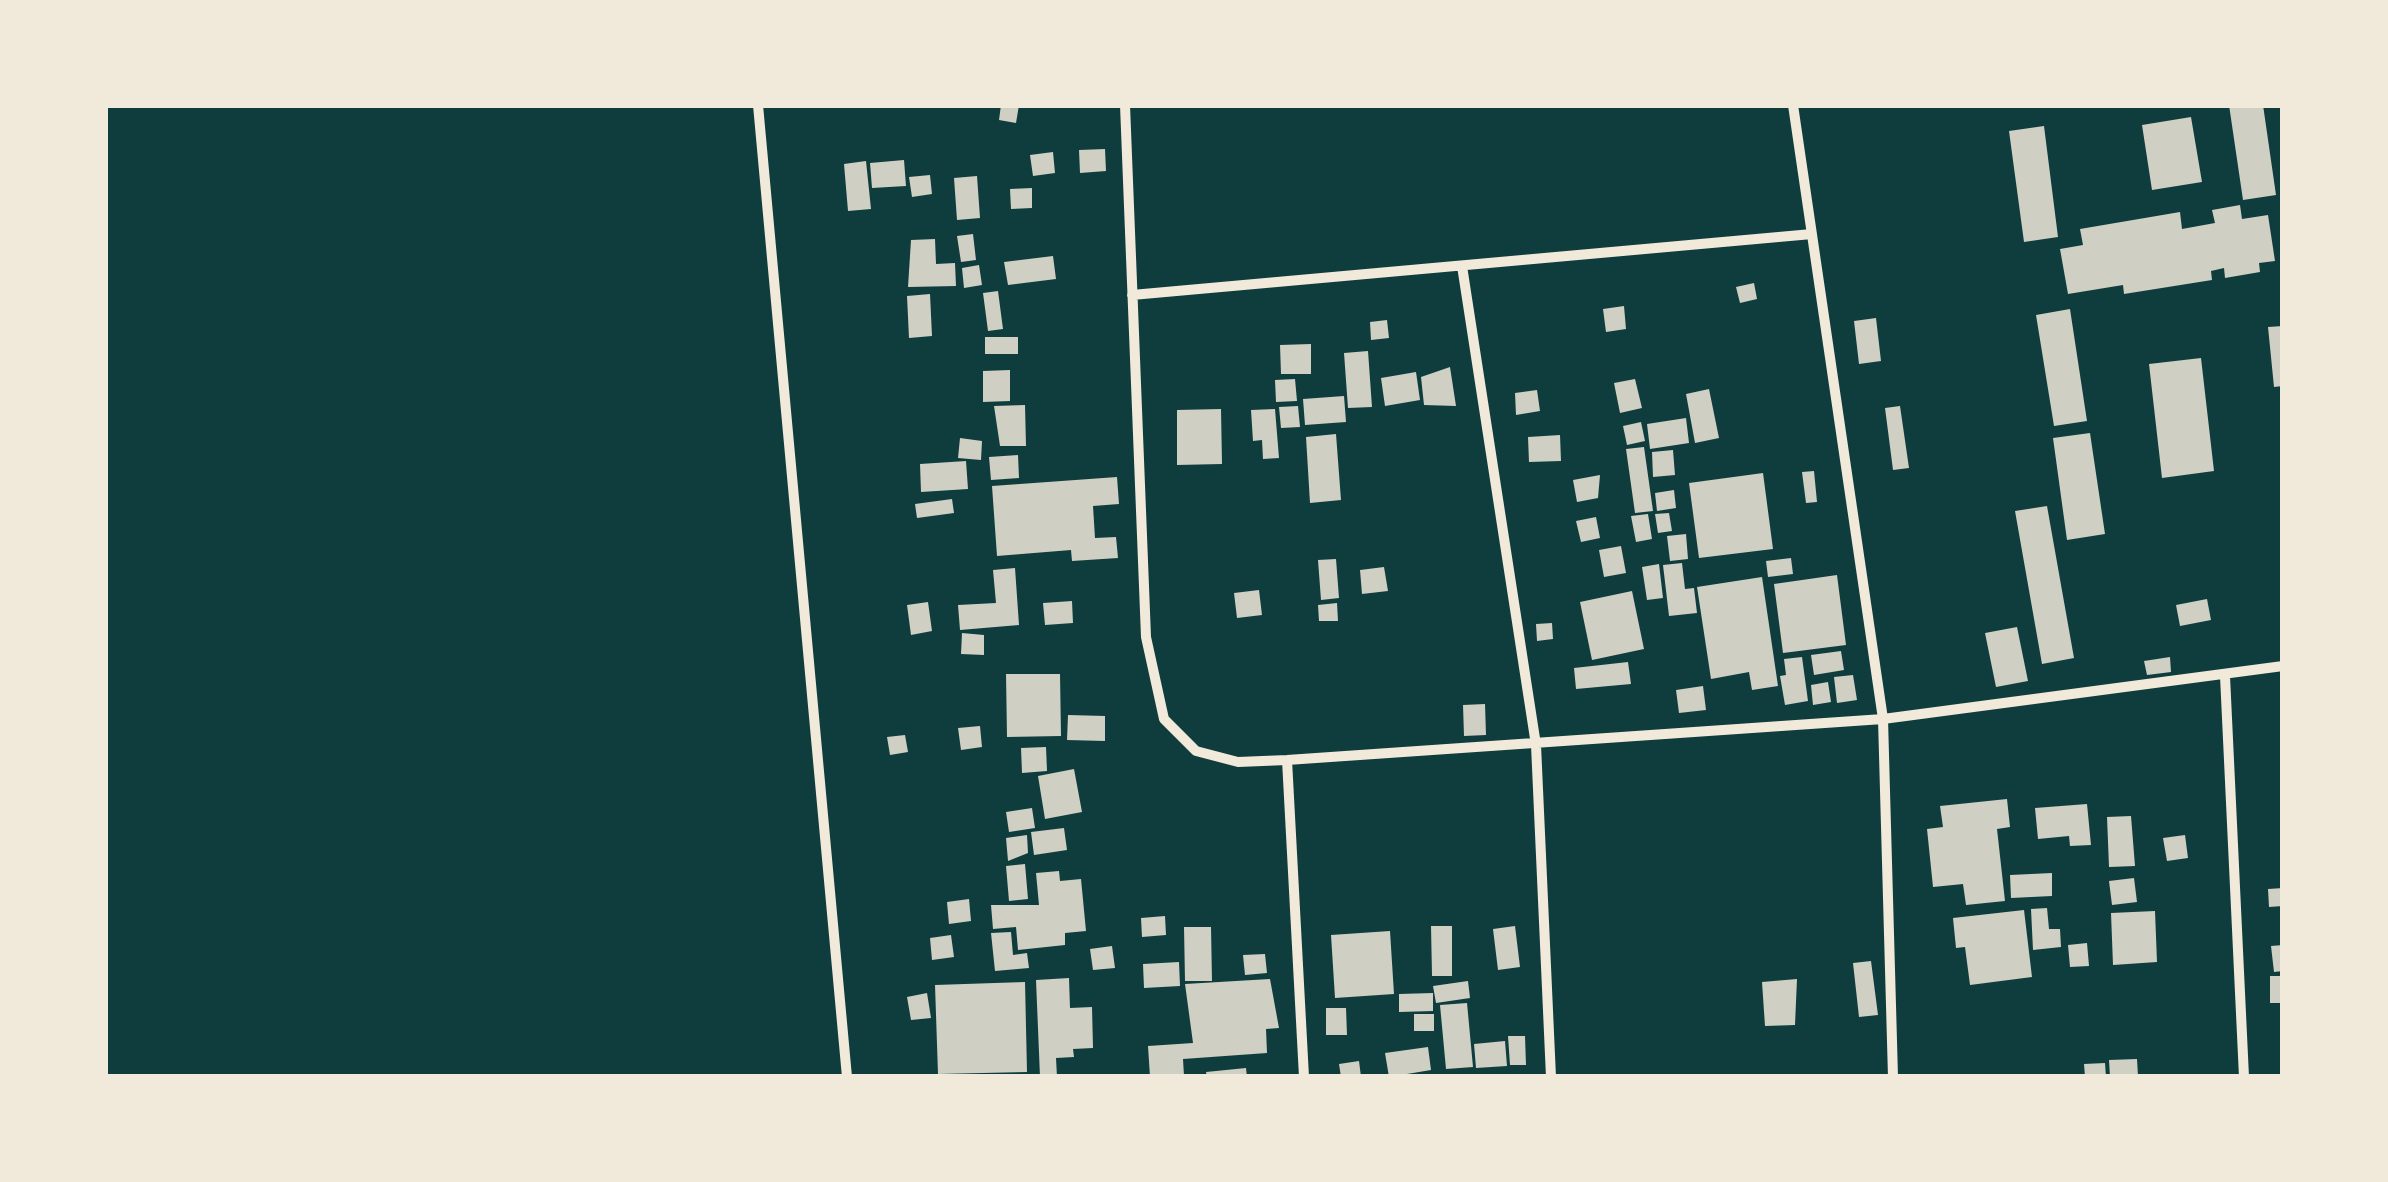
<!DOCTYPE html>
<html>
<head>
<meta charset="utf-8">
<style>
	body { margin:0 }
	#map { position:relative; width:2388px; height:1182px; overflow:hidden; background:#0f3d3e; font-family:"PT Sans",sans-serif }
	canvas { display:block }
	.frame { position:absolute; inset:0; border:108px solid #f1e9da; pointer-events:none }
</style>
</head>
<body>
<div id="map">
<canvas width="2388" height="1182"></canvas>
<div class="frame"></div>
</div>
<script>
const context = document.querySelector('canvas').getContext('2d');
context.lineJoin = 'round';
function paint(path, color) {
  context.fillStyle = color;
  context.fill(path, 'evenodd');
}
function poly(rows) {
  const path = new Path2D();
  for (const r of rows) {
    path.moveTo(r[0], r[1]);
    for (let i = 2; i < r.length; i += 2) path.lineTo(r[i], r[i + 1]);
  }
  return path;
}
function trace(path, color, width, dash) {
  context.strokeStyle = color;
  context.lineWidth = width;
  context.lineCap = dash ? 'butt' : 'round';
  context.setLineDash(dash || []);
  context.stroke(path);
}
paint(poly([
	[1001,105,1019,105,1016,123,999,120],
	[2229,105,2263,105,2276,195,2243,200],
	[2191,117,2202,182,2152,190,2142,125],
	[2044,126,2058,237,2024,242,2009,131],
	[1105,149,1106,171,1080,173,1079,150],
	[1053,152,1055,173,1033,176,1030,155],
	[904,160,906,186,872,188,870,163],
	[866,161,871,209,848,211,844,164],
	[930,175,932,194,912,197,909,177],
	[977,176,980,218,957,220,954,178],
	[1032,188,1032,208,1011,209,1010,189],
	[2240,205,2242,219,2268,215,2275,261,2259,263,2260,272,2225,278,2224,268,2211,271,2212,280,2124,294,2123,285,2068,294,2060,249,2083,245,2080,229,2180,212,2182,229,2215,223,2212,210],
	[973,234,976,260,961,262,957,236],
	[935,239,936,264,955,263,956,286,908,287,911,240],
	[1053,256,1056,279,1008,285,1004,262],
	[979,265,982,285,964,288,962,268],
	[1754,283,1757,299,1740,303,1736,287],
	[998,291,1003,329,988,331,983,293],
	[930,294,932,336,909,338,907,296],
	[1624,306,1626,329,1606,332,1603,309],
	[2070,309,2087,421,2054,426,2036,315],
	[1876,318,1881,361,1859,364,1854,321],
	[1387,320,1389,338,1371,340,1370,322],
	[2283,326,2283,386,2274,387,2268,327],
	[985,337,1018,337,1018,354,985,354],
	[1311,344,1311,374,1281,374,1280,345],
	[1368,351,1372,407,1348,408,1344,353],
	[2201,358,2214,471,2162,478,2149,364],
	[1450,367,1456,406,1424,405,1421,377],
	[1010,370,1010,401,983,402,983,371],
	[1416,372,1420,400,1385,406,1381,378],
	[1295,379,1297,401,1276,402,1275,380],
	[1635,379,1642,408,1620,413,1614,383],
	[1709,389,1719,438,1695,443,1686,394],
	[1537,390,1540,411,1516,415,1515,393],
	[1344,396,1346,422,1305,425,1303,399],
	[1025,405,1026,446,1000,446,994,406],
	[1298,406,1300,427,1281,428,1279,407],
	[1900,406,1909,468,1893,470,1885,408],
	[1221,409,1222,464,1177,465,1177,410],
	[1275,409,1279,458,1263,459,1262,440,1253,441,1251,410],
	[1686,418,1689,443,1650,449,1647,424],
	[1641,422,1645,441,1627,445,1623,426],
	[2090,433,2105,534,2067,540,2053,438],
	[1336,434,1341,500,1310,503,1306,437],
	[1560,435,1561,461,1529,462,1528,437],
	[960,438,982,441,981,460,958,458],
	[1644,447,1653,511,1635,513,1626,449],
	[1673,450,1675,475,1653,477,1652,452],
	[1018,455,1019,478,991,480,989,457],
	[966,461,968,489,921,492,920,464],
	[1814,471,1817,502,1806,503,1802,472],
	[1763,473,1773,549,1699,558,1689,483],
	[1600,475,1598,498,1577,502,1573,480],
	[1117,477,1119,504,1093,506,1095,538,1116,537,1118,558,1072,561,1071,550,997,556,992,486],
	[1674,490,1676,508,1657,511,1655,493],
	[952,499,954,513,917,518,915,504],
	[2047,506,2074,658,2042,664,2015,511],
	[1669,513,1672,531,1658,533,1655,514],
	[1648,514,1652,539,1636,542,1631,516],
	[1596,517,1600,538,1581,542,1576,521],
	[1686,534,1688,559,1670,561,1667,536],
	[1621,546,1626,573,1604,577,1599,550],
	[1791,558,1793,574,1768,577,1766,561],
	[1336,559,1339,598,1321,600,1318,560],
	[1682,563,1685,589,1694,588,1697,613,1669,616,1663,565],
	[1659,564,1663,598,1647,600,1642,567],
	[1384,567,1388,591,1362,594,1360,570],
	[1015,568,1019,625,960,630,958,605,996,603,993,570],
	[1837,575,1846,645,1783,653,1774,584],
	[1762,577,1778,686,1752,690,1749,672,1711,679,1697,587],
	[1259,590,1262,615,1237,618,1234,593],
	[1632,591,1644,649,1592,660,1580,602],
	[2207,599,2211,620,2180,626,2176,605],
	[1072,601,1073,623,1045,625,1043,603],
	[928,602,932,631,911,635,907,605],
	[1337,603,1338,621,1319,621,1318,605],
	[1552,623,1553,639,1537,641,1536,624],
	[2017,627,2028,681,1996,687,1985,633],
	[962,633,984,635,984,655,961,654],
	[1841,651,1844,670,1814,675,1811,655],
	[1802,657,1808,701,1785,705,1780,676,1786,675,1784,659],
	[2170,657,2171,672,2147,675,2144,661],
	[1628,662,1631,684,1576,689,1574,668],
	[1006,674,1060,674,1061,736,1007,737],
	[1853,675,1857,700,1837,703,1834,677],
	[1828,682,1831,702,1813,705,1811,685],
	[1703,686,1706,710,1679,713,1676,690],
	[1485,704,1486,735,1464,736,1463,705],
	[1068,715,1105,716,1105,741,1067,740],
	[980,726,982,747,961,750,958,728],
	[905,735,908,752,890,755,887,737],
	[1046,747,1047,771,1022,773,1021,748],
	[1074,769,1082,812,1045,819,1038,776],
	[2007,799,2010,827,1997,829,2005,901,1966,905,1963,884,1933,887,1927,829,1943,827,1940,806],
	[2087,804,2091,845,2070,846,2069,836,2038,839,2035,808],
	[1032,808,1035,828,1009,832,1006,812],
	[2131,816,2135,866,2109,867,2107,817],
	[1064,828,1067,850,1034,855,1031,832],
	[1027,835,1028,853,1008,861,1006,838],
	[2185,835,2188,858,2167,861,2163,838],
	[1025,864,1028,899,1009,901,1006,866],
	[1059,871,1060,881,1081,879,1086,931,1065,933,1065,945,1018,950,1016,927,993,929,991,905,1039,905,1036,873],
	[2052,873,2052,896,2011,898,2010,875],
	[2134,878,2137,902,2112,905,2109,881],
	[2283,888,2283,906,2269,907,2268,889],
	[969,899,971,921,949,924,947,902],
	[2047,908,2049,929,2060,929,2061,947,2033,950,2031,909],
	[2024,910,2032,977,1970,985,1965,947,1956,948,1953,918],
	[2155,911,2157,962,2113,965,2111,913],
	[1165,916,1166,935,1142,937,1141,918],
	[1431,926,1452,926,1452,976,1432,976],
	[1515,926,1520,967,1498,970,1493,929],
	[1184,927,1211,927,1212,981,1185,981],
	[1390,931,1394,994,1335,998,1331,935],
	[1011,932,1013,955,1027,953,1029,968,995,971,991,933],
	[951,935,954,957,932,960,930,938],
	[2087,943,2089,966,2070,967,2068,945],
	[2283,945,2283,971,2274,972,2271,946],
	[1112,946,1115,968,1093,970,1090,949],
	[1265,954,1267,973,1245,975,1243,955],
	[1871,961,1878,1015,1859,1017,1853,963],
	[1179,962,1180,986,1144,988,1143,964],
	[2270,976,2283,976,2283,1003,2270,1003],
	[1069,978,1070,1008,1092,1007,1093,1048,1073,1049,1074,1057,1056,1058,1057,1077,1040,1077,1036,980],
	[1270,979,1279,1028,1266,1029,1267,1053,1183,1059,1184,1076,1150,1077,1148,1046,1193,1043,1185,984],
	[1797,979,1795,1025,1765,1026,1762,982],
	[1468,981,1470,998,1436,1003,1433,986],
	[1025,982,1027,1072,938,1074,935,985],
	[927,993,931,1018,911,1020,907,997],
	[1433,993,1433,1011,1399,1012,1399,994],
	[1467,1003,1473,1067,1446,1069,1440,1005],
	[1326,1008,1346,1008,1347,1035,1326,1035],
	[1414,1014,1434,1014,1434,1031,1414,1031],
	[1508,1036,1525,1036,1526,1065,1510,1065],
	[1505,1041,1507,1066,1476,1068,1474,1044],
	[1428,1047,1431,1070,1389,1077,1385,1053],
	[2137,1059,2138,1076,2110,1077,2109,1060],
	[1359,1061,1361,1077,1341,1077,1339,1064],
	[2105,1063,2106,1077,2085,1077,2084,1064],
	[1246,1068,1247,1077,1207,1077,1206,1072]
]), '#cfcfc3');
trace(poly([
	[758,105,847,1077],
	[1125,105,1146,637,1164,719,1196,751,1238,762,1287,760,1883,719,2283,666],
	[1793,105,1883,719,1893,1077],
	[1462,266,1536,745,1551,1077],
	[1132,295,1812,234],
	[2225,676,2244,1077],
	[1287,760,1304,1077]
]), '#f1e9da', 10);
</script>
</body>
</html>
